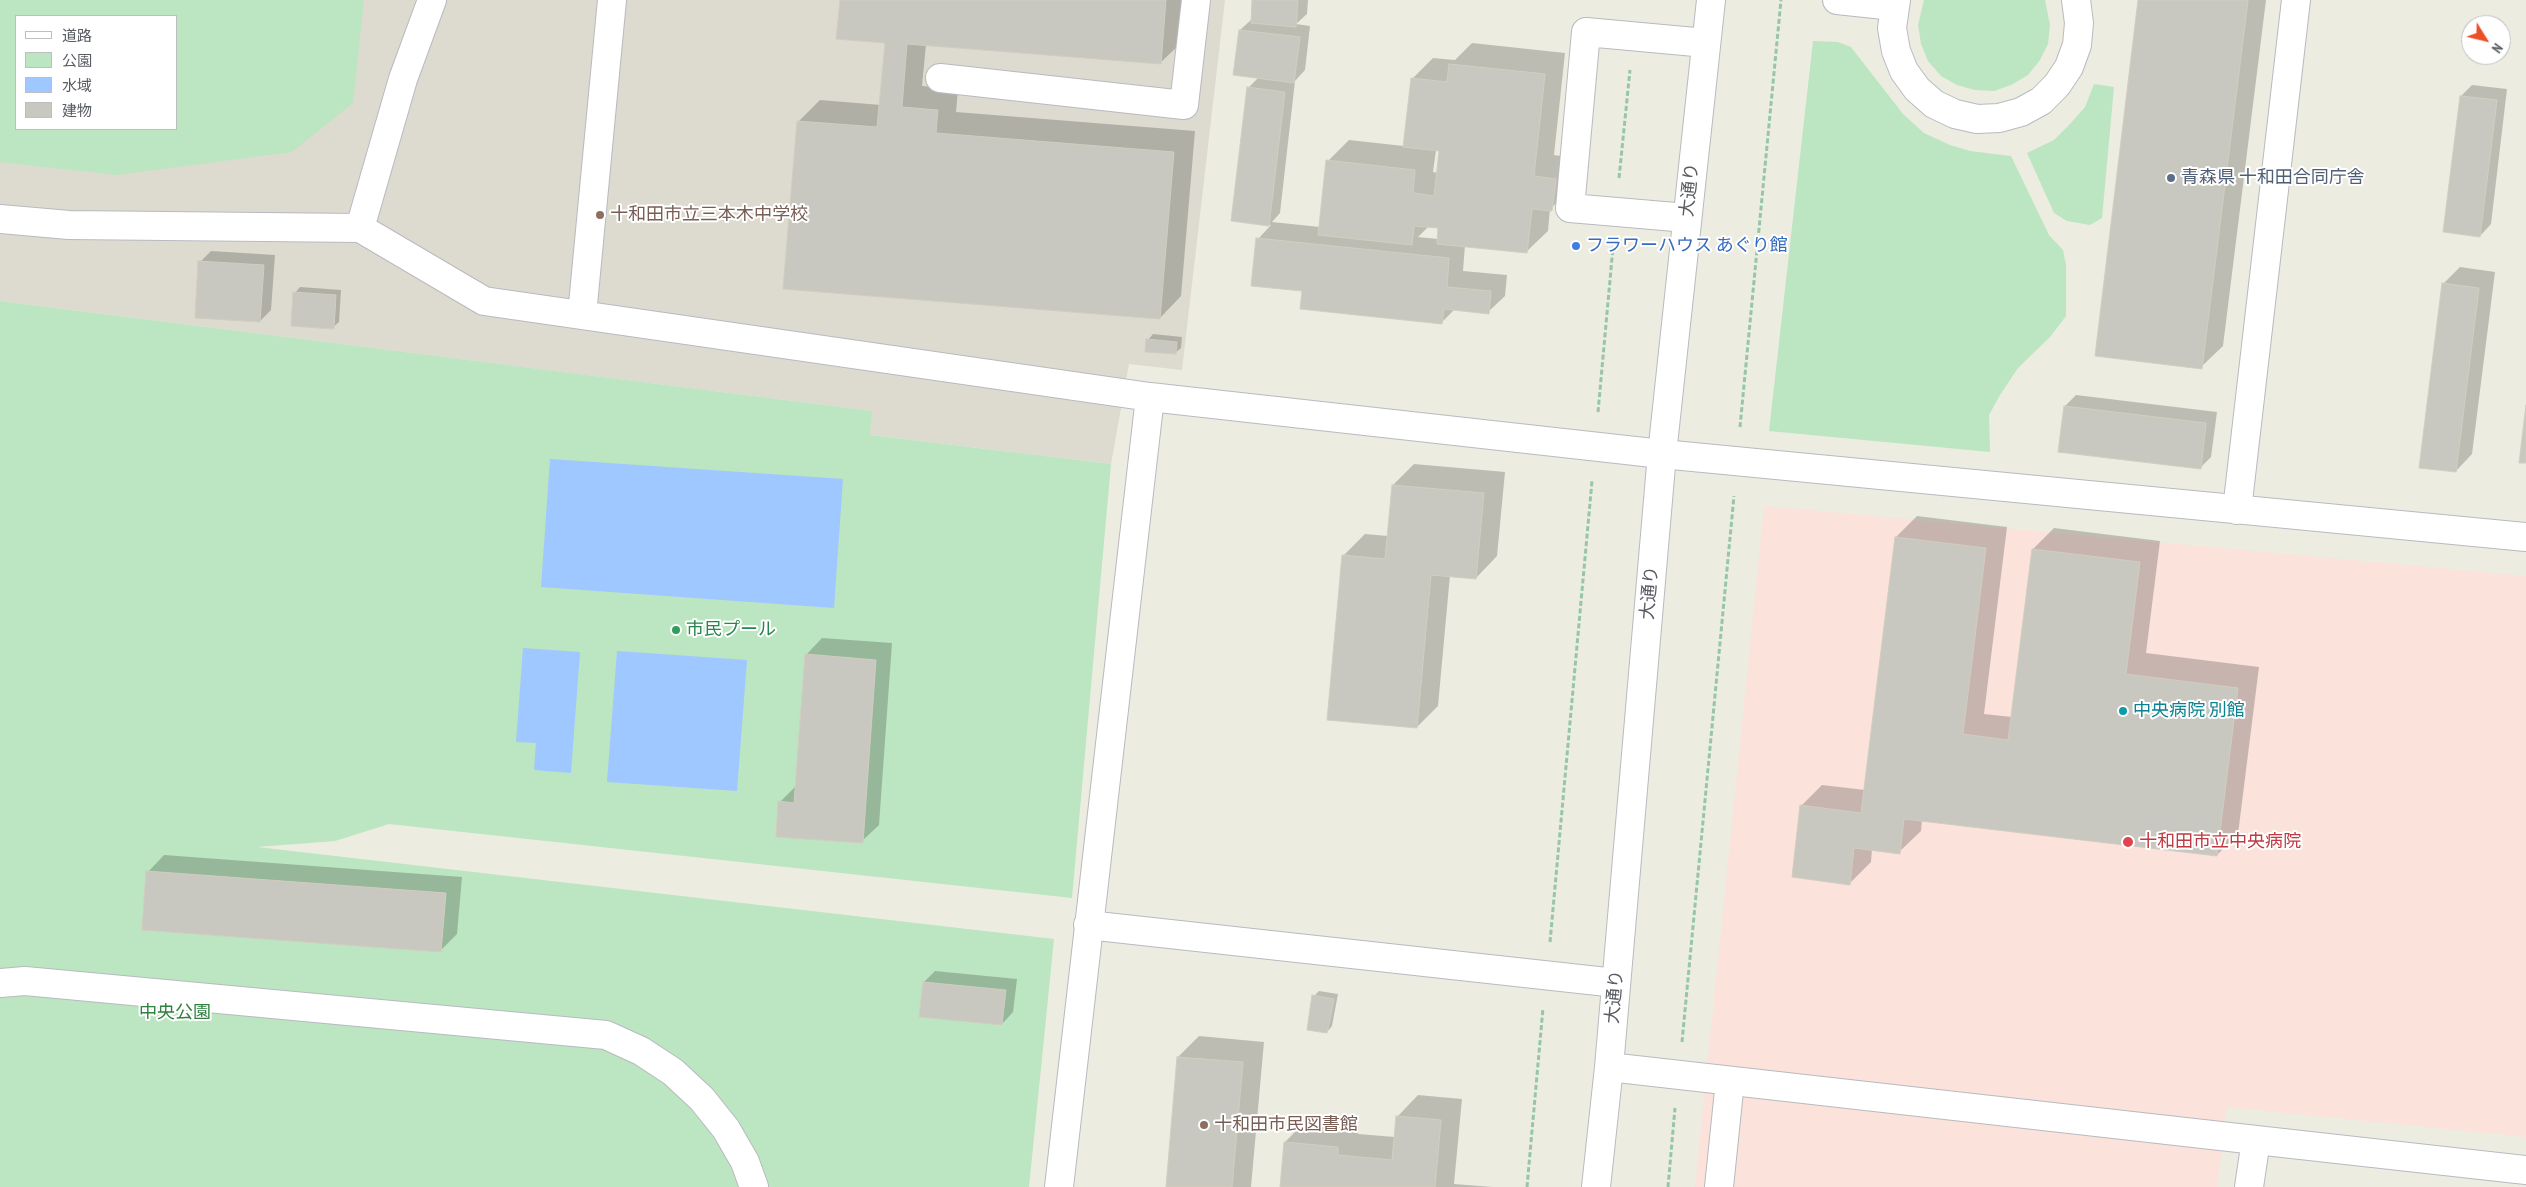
<!DOCTYPE html>
<html>
<head>
<meta charset="utf-8">
<style>
	body { margin:0 }
	#map { position:relative; width:2526px; height:1187px; overflow:hidden; background:#edece0; font-family:"PT Sans Narrow","Noto Sans JP",sans-serif }
	canvas { display:block }
	.legend { position:absolute; left:15px; top:15px; width:162px; height:115px; box-sizing:border-box; background:#fff; border:1px solid #bdbec0; margin:0; padding:6px 9px; list-style:none; font-size:15px; color:#595c62 }
	.legend li { display:flex; align-items:center; gap:10px; height:25px }
	.legend b { width:25px; border:1px solid #bdbec0 }
	.north { position:absolute; left:2461px; top:15px; width:50px; height:50px; box-sizing:border-box; background:#fff; border:1px solid #bdbec0; border-radius:50%; rotate:126deg; font-size:14px; font-weight:700; line-height:20px; text-align:center; color:#595c62 }
	.north::after { content:''; display:block; margin:auto; width:18px; height:22px; background:#ec5027; clip-path:polygon(50% 0,100% 100%,50% 72%,0 100%) }
</style>
</head>
<body>
<div id="map">
<canvas width="2526" height="1187"></canvas>
<ul class="legend">
<li><b style="height:6px;background:#fff"></b>道路</li>
<li><b style="height:14px;background:#bce5c1"></b>公園</li>
<li><b style="height:14px;background:#9ec8ff"></b>水域</li>
<li><b style="height:14px;background:#c9c8c0"></b>建物</li>
</ul>
<div class="north">N</div>
</div>
<script>
const context = document.querySelector('canvas').getContext('2d');
context.lineJoin = 'round';
function paint(path, color) {
  context.fillStyle = color;
  context.fill(path, 'evenodd');
}
function poly(rows) {
  const path = new Path2D();
  for (const r of rows) {
    path.moveTo(r[0], r[1]);
    for (let i = 2; i < r.length; i += 2) path.lineTo(r[i], r[i + 1]);
  }
  return path;
}
function trace(path, color, width, dash) {
  context.strokeStyle = color;
  context.lineWidth = width;
  context.lineCap = dash ? 'butt' : 'round';
  context.setLineDash(dash || []);
  context.stroke(path);
}
function drawText(font, color, halo, rows, align = 'center') {
  context.font = font + ' "PT Sans Narrow","Noto Sans JP",sans-serif';
  context.lineWidth = 4;
  context.setLineDash([]);
  context.textBaseline = 'middle';
  context.strokeStyle = halo;
  context.fillStyle = color;
  for (const [text, x, y, turn = 0] of rows) {
    context.save();
    context.translate(x, y);
    context.rotate((+turn || 0) * Math.PI / 180);
    context.textAlign = isNaN(turn) ? turn : align;
    if (halo) context.strokeText(text, 0, 0);
    context.fillText(text, 0, 0);
    context.restore();
  }
}
paint(poly([
	[0,0,1225,0,1182,370,1129,364,1111,464,870,435,871,411,0,301],
	[16,16,176,16,176,129,16,129]
]), '#dddbcf');
paint(poly([
	[1764,506,2526,576,2526,1137,2227,1107,2217,1187,1695,1187]
]), '#fbe2db');
paint(poly([
	[0,0,364,0,353,103,292,152,117,175,0,162],
	[16,16,176,16,176,129,16,129],
	[1924,0,2045,0,2050,25,2048,44,2040,60,2028,75,2011,85,1994,91,1975,90,1957,85,1941,76,1928,61,1921,44,1918,25],
	[1813,41,1838,42,1851,47,1903,114,1924,133,1950,145,1970,151,2011,156,2049,235,2063,250,2066,265,2066,316,2050,337,2018,368,2000,395,1989,415,1990,452,1769,431],
	[2094,84,2114,87,2102,218,2090,225,2067,221,2054,213,2027,153,2054,140,2070,124,2085,107],
	[0,301,872,411,870,435,1111,464,1072,898,389,824,335,841,257,847,1054,939,1029,1187,0,1187]
]), '#bce5c1');
paint(poly([
	[550,459,843,479,834,608,541,587],
	[523,648,580,652,571,773,534,770,536,743,516,742],
	[617,651,747,660,737,791,607,782]
]), '#9ec8ff');
paint(poly([
	[841,0,1185,0,1182,42,1160,63,926,44,922,86,958,89,956,112,1195,131,1181,296,1160,318,799,121,820,100,881,105,886,41],
	[1254,0,1308,0,1307,14,1296,24,1310,26,1305,70,1295,81,1280,213,1272,222,1320,227,1328,161,1349,140,1404,146,1412,79,1433,58,1455,60,1472,43,1565,53,1554,155,1576,158,1573,188,1550,209,1548,231,1526,252,1465,245,1463,271,1507,275,1505,296,1488,312,1455,309,1442,322,1304,290,1258,239,1271,225,1232,220,1248,88,1259,77,1240,30,1252,19],
	[1436,150,1441,150,1438,173,1433,172],
	[1429,226,1440,227,1438,239,1418,237],
	[2140,0,2266,0,2223,346,2201,367],
	[2472,85,2507,89,2491,224,2480,236,2461,96],
	[211,251,275,255,271,310,260,321,200,262],
	[2460,267,2495,272,2472,454,2456,471,2443,284],
	[300,287,341,290,339,322,333,327,295,293],
	[1153,334,1182,337,1181,348,1175,353,1148,340],
	[2076,395,2217,412,2211,457,2200,468,2065,406],
	[1414,464,1505,472,1497,556,1476,578,1450,575,1438,706,1417,727,1328,718,1344,555,1365,534,1388,536,1393,485],
	[1917,516,2007,527,1984,714,2012,717,2033,549,2054,528,2160,541,2146,653,2259,667,2238,834,2217,855,1922,820,1921,831,1899,852,1872,849,1871,862,1850,883,1801,806,1822,785,1865,790,1896,537],
	[822,638,892,643,879,825,862,841,780,802,797,785,806,655],
	[164,855,462,877,457,934,440,951,148,872],
	[935,971,1017,979,1013,1012,1002,1024,924,982],
	[1319,991,1338,994,1332,1026,1327,1032,1314,996],
	[1199,1036,1264,1042,1251,1187,1167,1187,1178,1057],
	[1418,1095,1462,1099,1454,1184,1493,1187,1281,1187,1285,1142,1306,1121,1359,1126,1358,1134,1395,1137,1397,1117]
]), '#0003');
const building = poly([
	[840,0,1166,0,1161,64,907,44,902,107,938,110,936,133,1174,152,1160,319,783,289,797,121,877,127,885,43,836,39,840,0],
	[1252,0,1298,0,1296,27,1251,23,1252,0],
	[2138,0,2248,0,2202,369,2095,356,2138,0],
	[1239,30,1300,37,1294,83,1233,75,1239,30],
	[1449,64,1545,74,1534,176,1556,179,1552,211,1532,209,1527,253,1437,244,1438,228,1414,226,1412,245,1318,235,1326,160,1415,170,1413,193,1434,196,1439,151,1403,147,1411,78,1447,82,1449,64],
	[1247,87,1285,92,1269,226,1231,221,1247,87],
	[2460,96,2497,100,2480,237,2443,232,2460,96],
	[1256,238,1449,258,1447,287,1491,291,1489,314,1444,309,1442,324,1300,309,1302,291,1251,286,1256,238],
	[198,261,264,265,260,322,195,318,198,261],
	[2442,283,2479,288,2456,472,2419,468,2442,283],
	[293,292,336,295,334,329,291,326,293,292],
	[1146,339,1177,342,1176,354,1145,352,1146,339],
	[2526,405,2526,463,2519,463,2526,405],
	[2064,406,2206,423,2201,469,2058,452,2064,406],
	[1392,485,1484,493,1476,579,1431,575,1417,728,1327,720,1342,555,1385,559,1392,485],
	[1895,537,1986,548,1963,734,2008,740,2032,549,2140,562,2126,674,2238,688,2217,856,1904,819,1900,854,1854,848,1850,885,1792,877,1800,805,1861,813,1895,537],
	[805,654,876,660,863,843,776,837,778,801,794,803,805,654],
	[146,871,446,893,441,952,142,930,146,871],
	[923,982,1006,990,1002,1025,919,1017,923,982],
	[1312,995,1334,999,1327,1033,1307,1030,1312,995],
	[1177,1057,1243,1062,1232,1187,1166,1187,1177,1057],
	[1396,1116,1441,1120,1435,1187,1280,1187,1284,1142,1338,1147,1338,1155,1392,1160,1396,1116]
]);
paint(building, '#c9c8c0');
trace(building, '#d1cebf', 1);
const minor = poly([
	[1837,0,1894,6],
	[1896,0,1892,28,1896,51,1904,71,1917,89,1934,104,1955,114,1977,119,1999,118,2021,112,2041,101,2057,85,2069,67,2077,45,2079,23,2076,0],
	[940,78,1184,105,1196,0],
	[1687,218,1570,208,1586,32,1706,43],
	[0,219,69,225,360,228,484,301,1150,397],
	[360,228,403,79,432,0],
	[582,315,612,0],
	[2237,510,2296,0],
	[1088,925,1616,983],
	[0,983,25,981,606,1035,641,1051,673,1072,702,1099,726,1129,745,1162,754,1187],
	[1609,1067,2256,1140],
	[1059,1187,1150,397,1662,454,2526,537],
	[1596,1187,1609,1067,1662,454,1711,0],
	[1719,1187,1730,1081],
	[2249,1187,2256,1140,2526,1170]
]);
trace(minor, '#b8bac0', 30);
trace(poly([
	[1619,178,1630,70],
	[1598,412,1613,247],
	[1740,427,1781,0],
	[1550,942,1592,481],
	[1682,1042,1734,496],
	[1527,1187,1543,1008],
	[1668,1187,1675,1108]
]), '#95c6a9', 3, [5, 2.5]);
trace(minor, '#fff', 28);
for (const [x, y, r, color] of [
	[2171,178,5,"#5c6f8a"],
	[600,215,5,"#8d6e63"],
	[1576,246,5,"#3f7fe0"],
	[676,630,5,"#2e9e5b"],
	[2123,711,5,"#0f9aa8"],
	[2128,842,6,"#e0444e"],
	[1204,1125,5,"#8d6e63"]
]) {
  const dot = new Path2D();
  dot.arc(x, y, r, 0, 2 * Math.PI);
  context.fillStyle = color;
  context.fill(dot);
  trace(dot, '#fff', 2);
}
drawText('18px', '#4e5e75', '#fff', [
	["青森県 十和田合同庁舎",2181,178]
], 'left');
drawText('18px', '#595c62', '#fff', [
	["大通り",1690,190,-84],
	["大通り",1650,593,-85],
	["大通り",1615,997,-85]
]);
drawText('18px', '#785e54', '#fff', [
	["十和田市立三本木中学校",610,215],
	["十和田市民図書館",1214,1125]
], 'left');
drawText('18px', '#366cbe', '#fff', [
	["フラワーハウス あぐり館",1586,246]
], 'left');
drawText('18px', '#27864d', '#fff', [
	["市民プール",686,630]
], 'left');
drawText('18px', '#0d838f', '#fff', [
	["中央病院 別館",2133,711]
], 'left');
drawText('18px', '#be3a42', '#fff', [
	["十和田市立中央病院",2139,842]
], 'left');
drawText('18px', '#318140', '#fff', [
	["中央公園",175,1013]
]);
</script>
</body>
</html>
